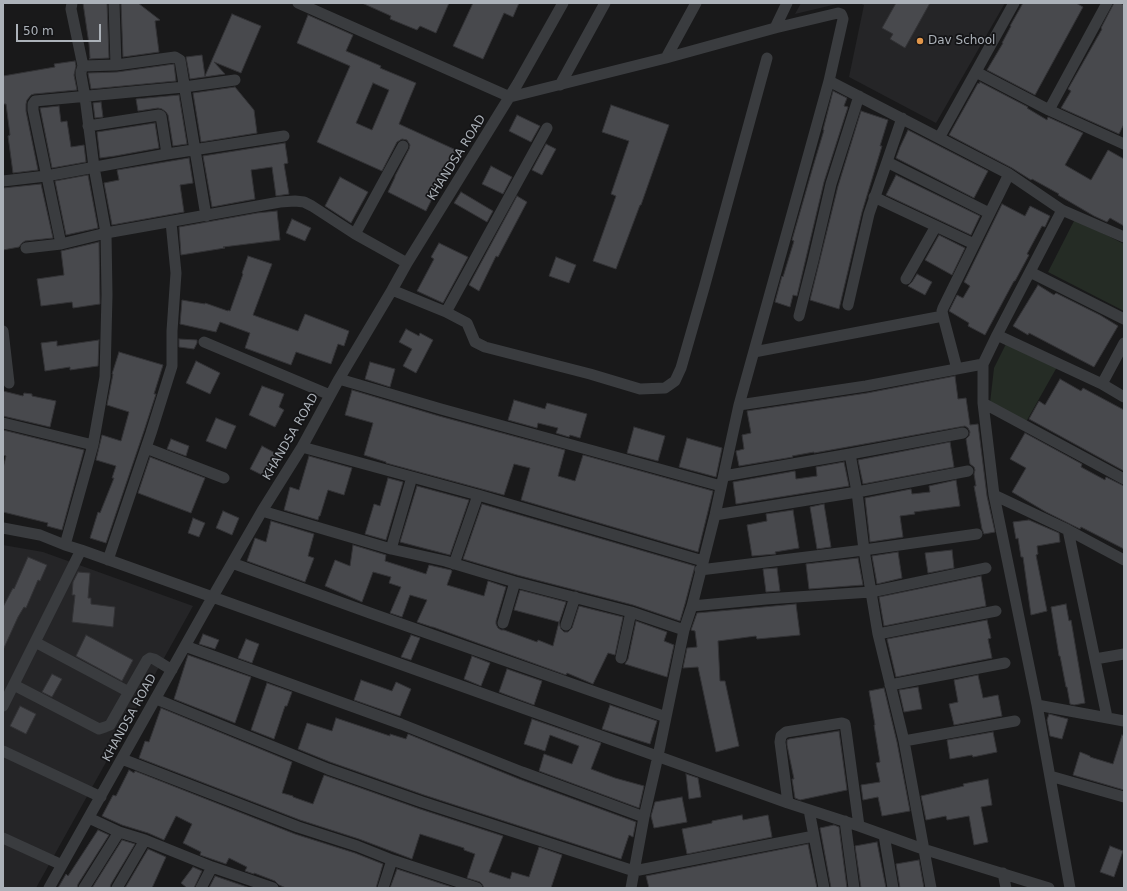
<!DOCTYPE html>
<html>
<head>
<meta charset="utf-8">
<style>
	body { margin:0 }
	#map { position:relative; width:1127px; height:891px; overflow:hidden; background:#19191a; font-family:"DejaVu Sans",sans-serif }
	canvas { display:block }
	.frame { position:absolute; inset:0; border:4px solid #acb2b9; pointer-events:none }
	.scale { position:absolute; left:16px; top:24px; width:85px; height:18px; box-sizing:border-box; border:2px solid #acb2b9; border-top:0; padding-left:5px; font-size:12px; line-height:14px; white-space:nowrap; color:#acb2b9; -webkit-text-stroke:3px #141416; paint-order:stroke }
</style>
</head>
<body>
<div id="map">
<canvas width="1127" height="891"></canvas>
<div class="frame"></div>
<div class="scale">50 m</div>
</div>
<script>
const context = document.querySelector('canvas').getContext('2d');
context.lineJoin = 'round';
function paint(path, color) {
  context.fillStyle = color;
  context.fill(path, 'evenodd');
}
function poly(rows) {
  const path = new Path2D();
  for (const r of rows) {
    path.moveTo(r[0], r[1]);
    for (let i = 2; i < r.length; i += 2) path.lineTo(r[i], r[i + 1]);
  }
  return path;
}
function trace(path, color, width, dash) {
  context.strokeStyle = color;
  context.lineWidth = width;
  context.lineCap = dash ? 'butt' : 'round';
  context.setLineDash(dash || []);
  context.stroke(path);
}
function drawText(font, color, halo, rows, align = 'center') {
  context.font = font + ' "DejaVu Sans",sans-serif';
  context.lineWidth = 3.5;
  context.setLineDash([]);
  context.textBaseline = 'middle';
  context.strokeStyle = halo;
  context.fillStyle = color;
  for (const [text, x, y, turn = 0] of rows) {
    context.save();
    context.translate(x, y);
    context.rotate((+turn || 0) * Math.PI / 180);
    context.textAlign = isNaN(turn) ? turn : align;
    if (halo) context.strokeText(text, 0, 0);
    context.fillText(text, 0, 0);
    context.restore();
  }
}
paint(poly([
	[801,3,841,3,795,14],
	[859,3,1005,3,936,123,849,77,864,5],
	[3,545,43,552,193,606,36,888,3,888]
]), '#252527');
paint(poly([
	[1075,219,1124,244,1124,311,1048,272],
	[1008,340,1057,367,1026,422,990,403,994,368]
]), '#252c25');
const building = poly([
	[83,3,107,3,109,58,89,59,90,58,89,44,83,3],
	[121,3,138,3,160,20,155,21,159,52,123,57,121,3],
	[362,3,449,3,436,33,420,26,417,30,390,19,391,16,362,3],
	[473,3,519,3,513,17,504,13,483,59,453,46,473,3],
	[896,3,930,3,905,48,890,39,893,34,882,28,896,3],
	[1023,3,1076,3,1083,7,1035,95,987,70,1003,43,1002,43,1011,26,1010,26,1023,3],
	[1114,3,1120,3,1124,5,1124,124,1119,134,1061,108,1071,91,1068,89,1102,29,1101,28,1114,3],
	[232,14,261,26,241,73,214,62,225,74,190,79,186,57,202,55,205,76,232,14],
	[308,15,353,35,346,51,381,66,380,68,416,83,399,124,456,150,426,211,388,192,395,177,395,176,409,149,410,145,407,140,402,139,397,142,382,171,317,142,350,66,297,43,308,15],
	[373,83,389,90,372,130,356,123,373,83],
	[75,61,76,66,74,75,77,90,34,94,31,95,27,100,26,104,26,111,38,170,13,173,8,136,10,135,6,104,3,104,3,76,55,67,54,64,75,61],
	[174,64,176,81,91,89,88,73,117,72,174,64],
	[980,82,1028,107,1027,108,1047,120,1048,117,1083,133,1065,165,1091,180,1108,150,1124,159,1124,226,1110,218,1107,222,1094,216,1058,195,1059,194,1032,179,1031,180,1012,168,949,135,978,83,979,84,980,82],
	[235,87,254,110,257,133,201,142,193,93,235,87],
	[833,91,847,98,844,106,848,107,824,182,797,296,793,295,790,307,775,302,782,276,783,277,794,241,792,240,812,170,824,130,823,130,833,91],
	[179,95,187,144,173,146,168,115,166,112,162,109,158,108,138,111,136,99,179,95],
	[101,102,103,117,95,118,93,103,101,102],
	[611,105,669,125,641,205,640,205,616,269,593,261,616,196,611,194,629,141,602,132,611,105],
	[59,106,61,122,67,121,71,147,84,145,86,162,52,168,40,108,59,106],
	[861,111,888,120,880,146,882,146,862,212,839,309,810,300,838,186,861,111],
	[517,115,540,126,531,142,509,131,517,115],
	[155,123,159,148,115,156,100,158,97,132,155,123],
	[908,130,988,171,974,198,896,158,900,147,908,130],
	[285,143,288,163,284,164,289,194,276,196,272,167,251,170,255,199,212,207,203,156,285,143],
	[546,144,556,149,542,175,532,170,546,144],
	[189,158,193,183,180,185,184,212,112,225,104,183,119,180,117,170,189,158],
	[491,166,512,177,503,194,482,184,491,166],
	[88,175,98,228,66,235,55,181,88,175],
	[896,175,980,216,971,235,886,195,896,175],
	[340,177,368,192,351,223,325,206,340,177],
	[41,184,53,238,25,241,22,243,19,247,3,250,3,188,41,184],
	[461,192,493,211,487,222,454,203,461,192],
	[517,196,527,202,498,257,496,256,479,291,469,285,517,196],
	[1002,204,1025,216,1030,206,1050,216,1045,227,1042,226,1027,254,1029,255,1015,281,1014,281,985,335,968,326,969,323,949,311,957,295,963,298,970,286,964,282,1002,204],
	[277,211,280,240,223,247,225,248,181,255,179,227,257,213,277,211],
	[292,219,311,228,305,241,286,233,292,219],
	[939,235,965,248,952,275,925,260,939,235],
	[99,242,100,304,73,308,72,302,41,306,37,279,64,275,61,251,99,242],
	[439,243,468,257,443,303,417,291,434,259,431,257,439,243],
	[248,256,272,264,253,315,298,331,305,314,349,331,344,346,338,344,331,364,296,352,291,365,245,348,250,333,220,322,216,332,180,324,182,300,205,304,205,303,228,311,228,310,230,311,243,274,242,273,248,256],
	[556,257,576,265,569,283,549,276,556,257],
	[917,274,932,282,925,295,908,286,912,282,917,274],
	[1038,285,1054,295,1056,293,1100,315,1118,326,1094,367,1029,333,1028,335,1013,326,1038,285],
	[406,329,419,336,420,333,433,340,416,373,403,366,412,349,399,342,406,329],
	[179,339,197,340,197,343,194,349,179,347,179,339],
	[99,340,98,366,70,370,70,367,45,371,41,343,57,341,57,346,99,340],
	[119,352,163,365,154,394,156,394,144,431,106,543,90,538,98,512,100,513,114,478,112,478,116,466,96,460,102,435,121,441,129,412,107,405,113,374,112,374,119,352],
	[196,361,220,373,210,394,186,383,196,361],
	[370,362,395,369,390,387,365,379,370,362],
	[955,376,958,399,966,398,970,425,978,424,987,496,995,532,984,534,982,529,974,486,976,486,974,474,975,470,974,467,970,464,966,439,969,436,970,432,968,428,965,426,814,453,814,452,792,456,793,457,739,466,736,451,744,449,742,435,751,433,747,411,867,393,955,376],
	[1060,379,1081,391,1083,388,1124,410,1124,471,1029,419,1039,401,1045,405,1060,379],
	[262,386,284,394,279,407,284,410,275,427,249,415,262,386],
	[352,390,439,416,565,450,558,476,575,481,583,455,713,491,698,552,521,500,530,468,514,464,504,495,386,463,386,462,364,455,373,423,345,415,352,390],
	[3,391,23,396,24,393,32,394,32,396,56,401,50,427,3,416,3,391],
	[514,400,545,409,547,403,587,414,580,438,570,435,569,437,556,433,558,428,538,423,537,428,508,420,514,400],
	[216,418,236,426,226,449,206,441,216,418],
	[634,427,665,436,658,461,627,453,634,427],
	[3,430,84,450,62,530,47,526,48,523,3,512,3,468,6,456,3,455,3,430],
	[1025,433,1082,464,1081,467,1105,480,1106,477,1124,486,1124,549,1081,527,1080,529,1046,512,1012,492,1026,468,1010,459,1025,433],
	[687,438,722,448,716,477,679,467,687,438],
	[171,439,189,446,186,456,167,449,171,439],
	[950,442,954,467,863,484,858,460,950,442],
	[262,446,279,455,268,478,250,469,262,446],
	[309,456,352,468,344,495,328,490,320,516,319,516,318,520,284,510,290,487,299,490,309,456],
	[150,457,205,478,191,513,138,493,150,457],
	[844,462,849,486,736,504,733,482,795,471,796,479,817,476,816,467,844,462],
	[388,478,403,482,386,540,365,534,374,504,380,506,388,478],
	[956,480,960,506,914,512,915,514,900,516,903,537,870,542,865,498,911,489,912,494,930,492,929,486,956,480],
	[417,486,469,500,450,555,400,542,417,486],
	[482,504,695,566,685,604,680,621,633,605,517,575,463,559,482,504],
	[824,504,831,547,817,549,810,507,824,504],
	[793,510,799,548,775,552,776,554,752,556,747,525,767,521,766,514,793,510],
	[223,511,239,518,232,535,216,528,223,511],
	[193,518,205,523,199,537,188,533,193,518],
	[1029,520,1059,533,1060,542,1037,546,1038,554,1036,555,1047,611,1031,615,1023,557,1021,557,1018,538,1016,539,1013,522,1029,520],
	[271,521,314,534,308,556,314,558,305,582,247,561,255,538,266,542,271,521],
	[353,545,386,555,385,561,426,574,429,565,451,570,452,571,447,585,484,596,488,581,506,587,496,621,496,624,498,628,501,630,504,630,537,642,538,640,553,646,559,622,514,610,520,590,566,602,559,623,561,629,564,632,568,632,572,628,579,606,623,617,615,655,608,653,593,684,567,673,566,675,433,627,432,627,417,622,427,600,410,595,402,617,390,613,401,587,389,583,391,577,373,572,362,602,325,586,335,560,350,566,353,545],
	[952,550,954,568,928,573,925,553,952,550],
	[898,552,902,578,877,584,872,556,898,552],
	[28,557,47,565,40,581,38,580,26,608,24,607,18,617,3,650,3,607,13,588,14,589,28,557],
	[858,558,863,585,809,589,806,564,858,558],
	[777,568,780,591,766,592,763,569,777,568],
	[78,572,90,573,88,598,91,598,91,604,115,607,113,627,72,622,75,595,72,595,73,582,78,572],
	[981,576,986,606,884,626,879,597,981,576],
	[796,604,800,635,757,639,756,636,718,641,720,681,725,681,739,746,716,752,698,667,683,668,687,648,697,647,695,631,691,630,697,613,796,604],
	[1066,604,1069,621,1071,620,1085,703,1074,705,1070,704,1067,687,1066,687,1060,656,1059,656,1051,607,1066,604],
	[987,620,991,638,988,639,992,658,896,677,887,639,987,620],
	[636,621,667,632,664,641,674,645,667,677,625,664,628,659,636,621],
	[203,634,219,640,215,649,199,644,203,634],
	[86,635,133,660,122,681,76,656,86,635],
	[411,635,420,638,411,660,401,657,411,635],
	[246,639,259,644,252,663,238,658,246,639],
	[188,655,251,677,235,723,174,699,188,655],
	[472,656,490,663,481,686,464,679,472,656],
	[507,669,542,681,534,705,499,692,507,669],
	[52,674,62,679,52,697,42,692,52,674],
	[978,675,983,698,998,695,1002,716,954,725,949,704,958,702,954,680,978,675],
	[361,680,392,691,396,682,411,689,400,716,354,700,361,680],
	[267,683,292,692,287,706,285,706,274,739,251,730,267,683],
	[918,687,922,709,904,712,899,690,918,687],
	[884,688,897,742,910,811,882,816,878,797,863,800,861,785,880,782,876,763,880,762,874,725,875,725,869,691,884,688],
	[610,705,657,721,650,744,602,729,610,705],
	[20,706,36,714,26,734,10,726,20,706],
	[161,708,292,762,282,793,293,796,293,797,313,804,324,775,420,809,503,836,489,872,510,879,512,872,529,877,539,847,562,855,551,888,484,888,482,884,480,882,467,878,475,854,464,850,464,848,420,834,412,859,359,839,300,820,139,758,145,741,149,742,161,708],
	[1049,714,1068,719,1062,739,1050,736,1047,720,1049,714],
	[336,718,390,736,390,734,406,739,408,734,519,779,636,822,633,837,629,835,621,859,424,795,330,762,298,749,307,723,332,731,336,718],
	[532,719,601,743,591,769,615,778,644,786,639,808,539,771,544,754,572,764,579,746,550,735,545,751,524,744,532,719],
	[839,731,847,790,800,800,795,798,792,779,794,779,787,745,787,740,789,739,839,731],
	[993,732,997,752,973,757,972,755,950,759,947,740,993,732],
	[1122,735,1124,736,1124,790,1073,775,1080,752,1090,756,1090,757,1113,764,1122,735],
	[129,770,134,773,135,771,295,834,355,853,383,864,376,888,286,888,279,885,275,881,254,873,254,874,245,871,247,867,229,858,226,864,200,855,201,852,183,843,192,824,176,816,164,840,148,833,122,825,102,816,113,795,116,796,129,770],
	[686,774,698,778,701,797,689,799,686,774],
	[988,779,992,805,981,807,988,842,974,845,969,816,947,820,946,816,926,820,921,796,964,786,963,784,988,779],
	[682,797,687,822,654,828,651,816,655,802,682,797],
	[742,815,743,820,768,815,772,837,687,854,682,829,712,823,712,821,742,815],
	[834,825,839,827,847,888,831,888,820,828,834,825],
	[98,830,109,835,78,884,77,888,58,888,66,874,68,876,98,830],
	[122,840,135,844,111,884,110,888,92,888,122,840],
	[877,842,886,888,861,888,855,846,877,842],
	[808,844,817,888,649,888,646,876,808,844],
	[1110,846,1123,851,1114,877,1100,872,1110,846],
	[148,849,166,857,152,888,125,888,148,849],
	[919,860,924,888,900,888,896,864,919,860],
	[193,867,202,871,194,888,187,888,181,883,193,867],
	[397,869,455,888,390,888,397,869],
	[215,876,250,888,209,888,215,876]
]);
paint(building, '#48494d');
trace(building, '#333336', 1);
trace(poly([
	[114,3,116,65],
	[298,3,510,97,666,58,775,28,838,13,841,14,842,16,843,19,829,81,739,405,715,515,692,606,684,630,658,756,644,817,631,888],
	[775,28,787,3],
	[666,58,696,3],
	[83,66,116,65,175,57,180,60,206,216],
	[976,72,1049,110,1124,144],
	[829,81,1009,174,1062,210,1124,237],
	[560,85,605,3],
	[1049,110,1107,3],
	[88,126,159,115,161,116,167,154],
	[939,138,1014,3],
	[887,162,989,213],
	[3,181,46,176,167,154,284,136],
	[874,197,974,244],
	[1062,210,997,335,983,364,983,403,994,495,1037,705,1070,888],
	[355,234,403,146],
	[61,244,33,110,33,104,35,101,184,87,235,80],
	[26,248,61,244,106,233,280,202,295,201,304,202,312,206,355,234,407,263],
	[1030,272,1124,319],
	[906,279,936,226],
	[392,290,446,312,467,323,475,342,485,347,590,374,640,389,665,388,675,381,681,368,704,288,767,58],
	[848,305,869,214,902,118],
	[446,312,547,128],
	[799,316,813,261,831,184,859,96],
	[3,331,9,383],
	[997,335,1102,384,1124,397],
	[204,342,330,395],
	[754,352,943,316],
	[957,369,943,316,942,311,943,308,1009,174],
	[339,379,441,409,721,486],
	[1102,384,1124,343],
	[983,403,1124,479],
	[739,405,866,386,983,364],
	[3,423,93,445],
	[302,447,478,495,703,561],
	[146,448,224,478],
	[850,454,857,492,864,550,878,634,904,741,931,888],
	[724,476,850,454,963,433],
	[994,495,1068,530,1124,560],
	[262,511,391,549,445,561,515,582,631,612,684,630],
	[715,515,857,492,968,471],
	[3,528,40,535,65,545,81,550,358,649,788,803,859,826,923,849,1049,888],
	[1068,530,1107,717],
	[65,545,93,445,105,377,107,295,106,233,94,167,85,97,81,75,81,72,83,66,71,9,72,3],
	[391,549,412,477],
	[108,560,151,433,172,366,172,331,176,273,171,222],
	[232,563,370,613,666,717],
	[454,564,478,495],
	[700,570,864,550,977,534],
	[692,606,766,599,871,592,986,568],
	[503,623,515,582],
	[566,625,575,597],
	[878,634,996,611],
	[35,642,129,692],
	[185,646,401,724,522,772,644,817],
	[621,658,631,612],
	[1095,659,1124,654],
	[14,685,99,729,105,727,110,725,147,660,150,658,154,659,172,670],
	[890,685,1005,663],
	[156,699,328,769,422,802,634,871,814,836],
	[1037,705,1124,721],
	[3,706,81,550],
	[904,741,1015,721],
	[3,751,101,797],
	[122,759,298,827,357,846,392,860,477,888],
	[1050,776,1124,797],
	[788,803,780,742,781,736,786,732,842,723,845,724,846,730,859,826],
	[809,810,824,888],
	[89,818,119,832,145,840,212,867,273,888],
	[845,821,854,888],
	[884,835,893,888],
	[3,838,62,865],
	[1003,873,1006,888],
	[49,888,212,598,262,511,302,447,339,379,392,290,407,263,518,83,563,3],
	[84,888,119,832],
	[117,888,145,840],
	[201,888,212,867],
	[383,888,392,860]
]), '#3a3c3f', 11);
for (const [x, y, r, color] of [
	[920,41,4,"#e1964a"]
]) {
  const dot = new Path2D();
  dot.arc(x, y, r, 0, 2 * Math.PI);
  context.fillStyle = color;
  context.fill(dot);
  trace(dot, '#141416', 1.5);
}
drawText('12px', '#acb2b9', '#141416', [
	["Dav School",928,41]
], 'left');
drawText('12px', '#acb2b9', '#141416', [
	["KHANDSA ROAD",457,158,-58],
	["KHANDSA ROAD",291,437,-60],
	["KHANDSA ROAD",130,718,-61]
]);
</script>
</body>
</html>
